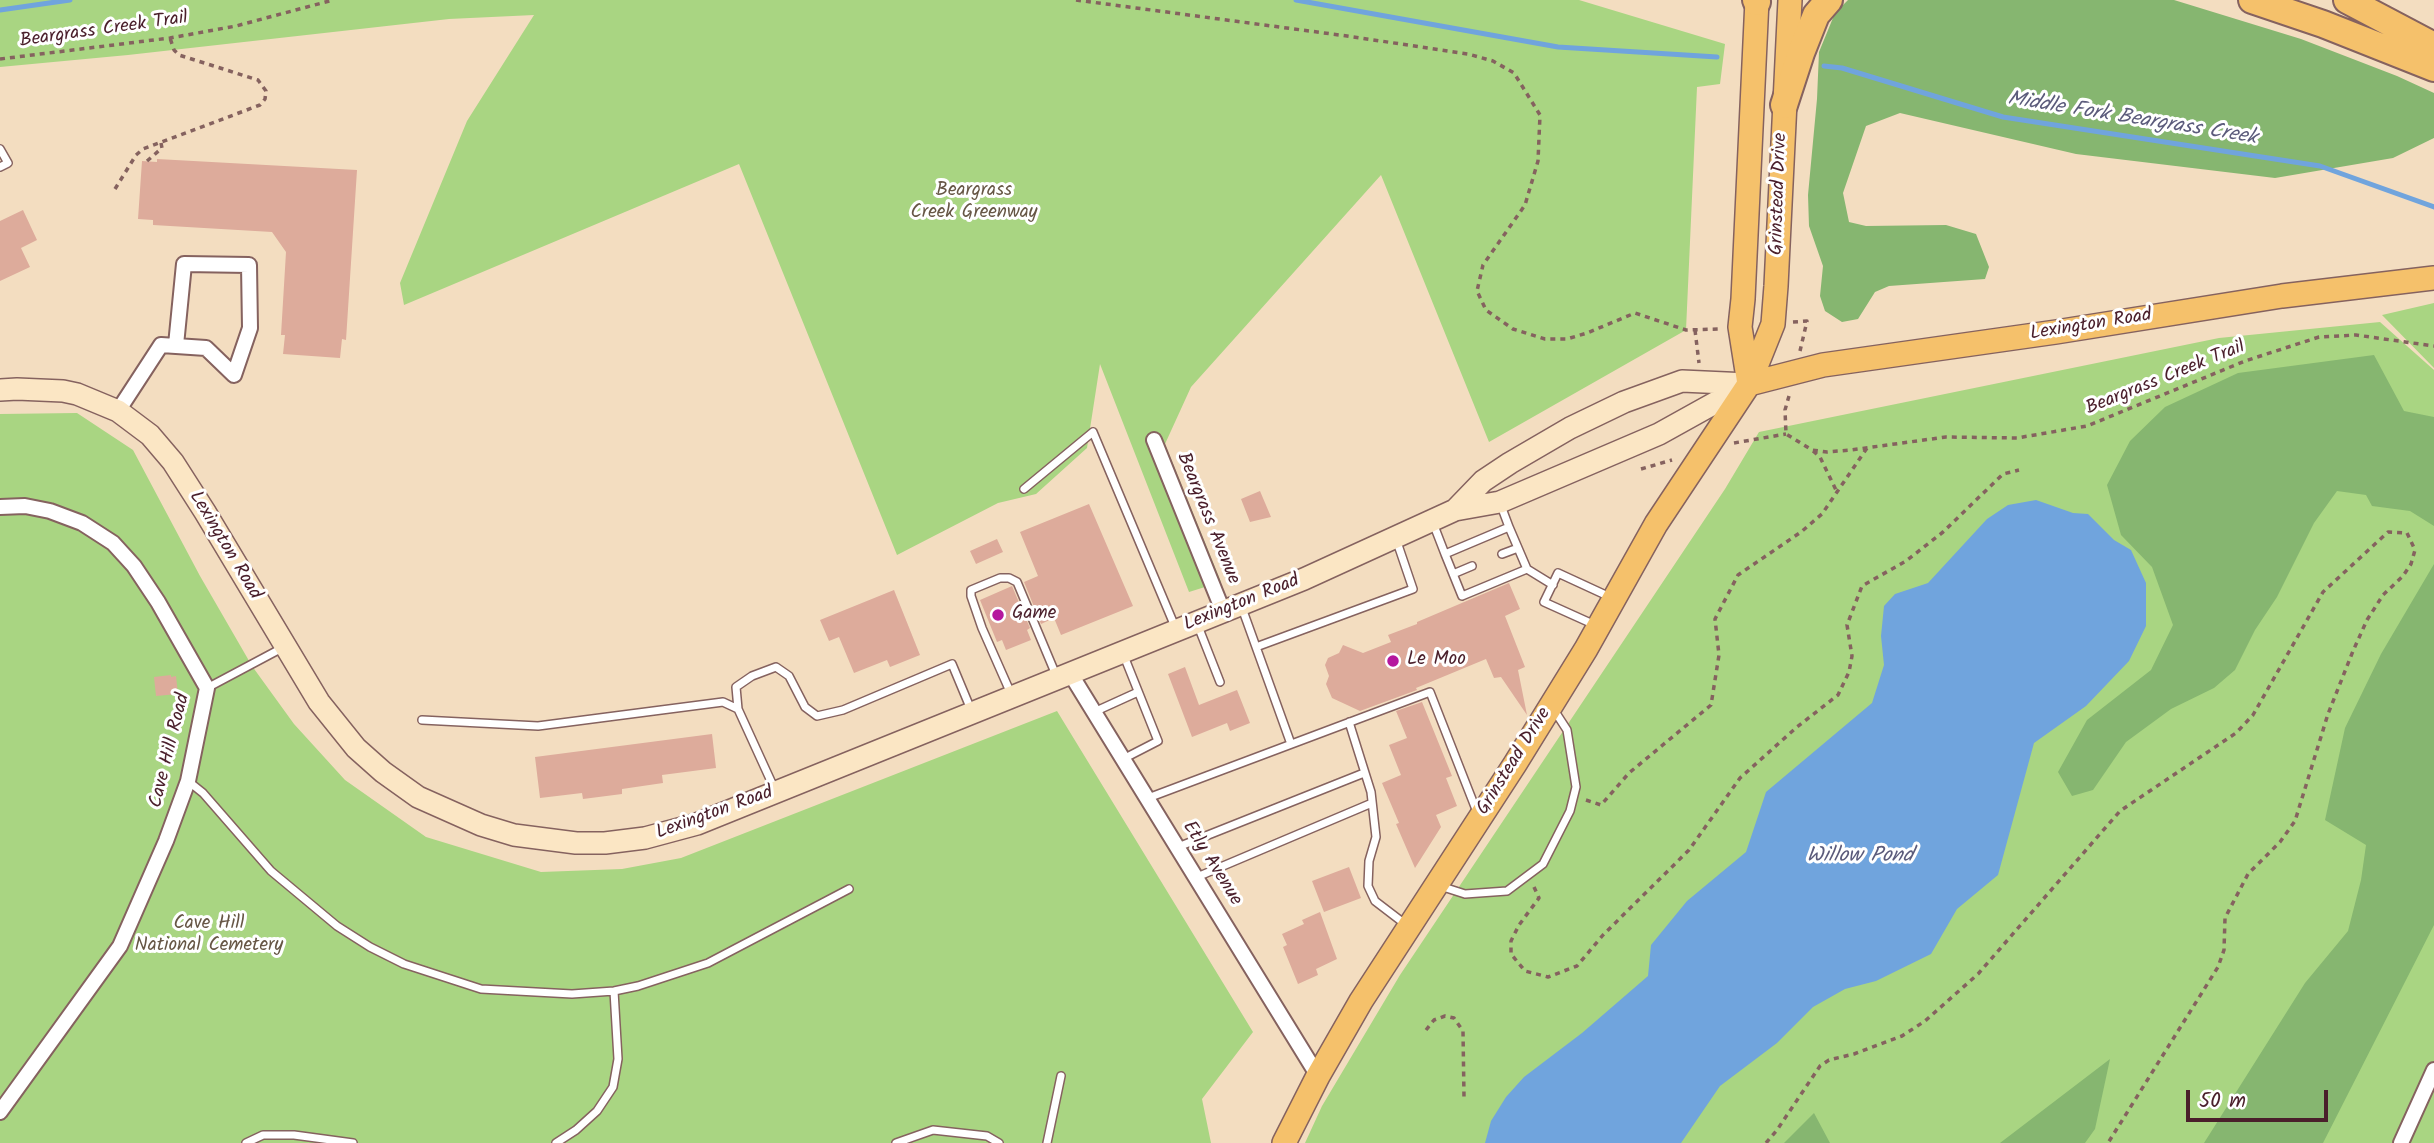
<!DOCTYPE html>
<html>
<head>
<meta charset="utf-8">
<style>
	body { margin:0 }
	#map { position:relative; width:2434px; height:1143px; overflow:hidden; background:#f3ddc0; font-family:Kalam,sans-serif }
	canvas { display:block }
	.scale { position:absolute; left:2186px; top:1090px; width:142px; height:32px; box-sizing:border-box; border:4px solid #4a1f2b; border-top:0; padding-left:9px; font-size:21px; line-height:24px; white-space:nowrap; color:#4a1f2b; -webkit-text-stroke:5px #fff; paint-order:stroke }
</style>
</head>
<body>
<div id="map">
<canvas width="2434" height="1143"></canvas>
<div class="scale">50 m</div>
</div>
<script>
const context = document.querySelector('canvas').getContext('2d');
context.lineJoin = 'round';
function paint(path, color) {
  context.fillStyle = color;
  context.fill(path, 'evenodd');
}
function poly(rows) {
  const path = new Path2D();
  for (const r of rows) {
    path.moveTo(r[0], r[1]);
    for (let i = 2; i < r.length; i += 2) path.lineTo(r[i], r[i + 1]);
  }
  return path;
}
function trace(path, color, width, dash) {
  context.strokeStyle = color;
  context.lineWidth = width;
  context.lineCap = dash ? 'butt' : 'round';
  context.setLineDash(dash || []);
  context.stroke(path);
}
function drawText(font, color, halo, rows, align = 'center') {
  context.font = font + ' Kalam,sans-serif';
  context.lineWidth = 6;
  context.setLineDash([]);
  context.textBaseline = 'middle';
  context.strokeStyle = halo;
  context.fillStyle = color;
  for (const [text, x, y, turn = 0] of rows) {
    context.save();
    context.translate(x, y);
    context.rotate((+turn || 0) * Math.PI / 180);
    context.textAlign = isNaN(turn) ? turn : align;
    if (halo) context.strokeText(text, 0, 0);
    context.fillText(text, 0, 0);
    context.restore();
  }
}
paint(poly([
	[0,0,1579,0,1725,44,1720,84,1697,87,1686,330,1489,442,1381,175,1191,387,1165,444,1221,582,1189,592,1100,364,1087,448,1036,494,998,503,897,555,739,164,404,305,400,283,467,121,534,15,449,19,128,55,0,67],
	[2434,303,2434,368,2382,315],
	[2380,322,2434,370,2434,1143,1305,1143,1322,1106,1400,975,1725,489,1759,432,2219,338],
	[77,413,133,450,200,576,252,666,294,724,345,780,426,837,541,872,622,869,681,858,1057,711,1253,1032,1202,1099,1211,1143,0,1143,0,414]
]), '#a9d582');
paint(poly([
	[1848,0,2174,0,2301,39,2397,76,2434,93,2434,138,2393,158,2275,178,2076,154,1900,113,1866,126,1843,193,1849,222,1866,226,1946,225,1976,234,1989,267,1985,279,1889,286,1875,292,1858,319,1842,322,1825,311,1820,296,1823,266,1809,226,1808,195,1817,99,1819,52,1835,13],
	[2374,355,2404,411,2434,417,2434,526,2410,511,2372,506,2366,495,2337,491,2314,523,2277,597,2255,630,2235,670,2214,688,2171,709,2126,742,2093,790,2072,796,2058,772,2087,720,2151,670,2173,625,2152,567,2121,535,2107,485,2130,441,2165,407,2238,373],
	[2434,564,2434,925,2323,1143,2204,1143,2305,983,2348,931,2361,880,2366,845,2325,820,2345,728,2381,654],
	[2110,1059,2095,1129,2085,1143,2000,1143],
	[1814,1113,1830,1143,1784,1143]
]), '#86b670');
paint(poly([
	[2036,500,2073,513,2088,514,2114,540,2131,550,2146,583,2146,626,2129,661,2086,706,2034,743,1998,875,1957,909,1931,954,1876,981,1845,989,1813,1007,1777,1043,1720,1086,1681,1143,1485,1143,1491,1121,1506,1097,1524,1077,1582,1033,1648,976,1651,945,1687,901,1746,852,1766,792,1872,703,1884,665,1881,636,1884,606,1895,594,1928,583,1987,519,2008,505]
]), '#70a4dd');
trace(poly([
	[1296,0,1558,47,1717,57],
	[0,10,70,0],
	[1824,66,1842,68,2003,117,2320,166,2434,207]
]), '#70a4dd', 5);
paint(poly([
	[157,159,357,170,346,340,342,339,340,358,283,354,285,335,281,335,286,252,272,232,153,225,153,220,138,219,142,161,157,162],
	[23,210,37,240,21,248,30,267,0,281,0,221],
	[1260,491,1271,517,1250,522,1241,499],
	[1089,504,1133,606,1061,635,1054,618,1041,624,1024,582,1038,576,1020,532],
	[997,539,1003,552,976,564,970,551],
	[1509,583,1520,609,1505,616,1525,667,1518,670,1527,715,1501,677,1494,678,1486,659,1416,688,1417,690,1360,711,1332,698,1326,684,1329,676,1325,665,1328,658,1339,653,1343,645,1363,653,1391,642,1388,635,1417,624,1417,622],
	[1012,586,1030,628,1027,630,1031,640,1006,650,1002,640,997,642,980,600],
	[894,590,920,655,890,667,887,660,854,673,839,637,829,641,820,620],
	[1185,667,1199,705,1237,690,1250,723,1230,731,1227,723,1192,737,1168,674],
	[171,675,171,677,176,676,178,694,156,696,154,677],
	[1422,702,1452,776,1446,778,1457,806,1436,815,1441,827,1415,868,1396,824,1399,823,1382,783,1401,775,1389,745,1407,738,1396,711],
	[712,734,716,768,662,775,663,783,622,789,622,794,583,799,582,793,540,798,535,757],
	[1349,867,1361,898,1324,912,1312,881],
	[1320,912,1337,959,1316,969,1318,975,1298,984,1283,947,1287,945,1282,934,1304,924,1302,920]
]), '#ddab9b');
const service = poly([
	[0,149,8,163,0,167],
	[1024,489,1093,432,1176,629],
	[1433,523,1445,554,1509,527,1500,503],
	[1445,554,1462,596,1527,569,1509,527],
	[1502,554,1518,548],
	[1527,569,1553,585],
	[1453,574,1472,566],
	[1242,608,1291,744],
	[1595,625,1544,602,1558,573,1610,597],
	[1198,626,1220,682],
	[1256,647,1413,589,1396,539],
	[207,688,284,647],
	[1012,696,982,628,971,596,971,590,1000,578,1009,578,1017,582,1056,675],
	[738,709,736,687,752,676,776,667,789,676,805,707,817,716,843,710,952,664,972,712],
	[1094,712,1138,692],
	[422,720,538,726,723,702,738,709,775,790],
	[1349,722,1371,792,1376,837,1369,861,1368,886,1375,901,1405,924],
	[1123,759,1158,741,1124,656],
	[188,781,203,793,271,871,337,926,370,947,404,964,481,989,572,994,614,991,638,986,708,963,849,889],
	[1148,798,1430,692,1477,812],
	[1178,847,1364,773],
	[1197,877,1372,803],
	[1440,886,1465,894,1507,891,1543,864,1570,811,1576,787,1567,730,1554,710],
	[246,1143,263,1135,294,1135,353,1143],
	[556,1143,576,1130,597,1111,613,1087,618,1059,614,991],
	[896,1143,933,1130,987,1136,999,1143],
	[1047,1143,1061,1076]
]);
const minor = poly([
	[118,411,161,345,206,348,234,375,250,328,249,265,184,264,176,345],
	[1154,440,1223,611],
	[0,507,25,506,50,511,82,523,113,543,134,566,158,602,207,688,188,781,166,841,120,946,0,1112],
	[1070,673,1318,1076],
	[2401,1143,2434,1070]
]);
const secondary = poly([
	[0,390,17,389,63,391,77,394,118,411,150,435,173,462,205,512,319,702,356,748,383,772,418,797,481,825,514,835,576,843,605,843,645,838,697,824,1304,579,1455,510,1500,502,1659,434,1749,384],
	[1455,510,1483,481,1510,463,1570,428,1624,402,1682,381,1748,384]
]);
const primary = poly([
	[1749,384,1823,365,2056,332,2282,296,2434,278],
	[1749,384,1740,327,1743,299,1757,0],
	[1284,1143,1318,1076,1361,1001,1515,764,1586,649,1656,524,1749,384,1773,324,1776,286,1790,0]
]);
const motorway = poly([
	[1756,0,1757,2],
	[2252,0,2323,24,2434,68],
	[2347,0,2434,46],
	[1784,105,1801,53,1816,15,1829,0]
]);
trace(service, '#85625f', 10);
trace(minor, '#85625f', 18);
trace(secondary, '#85625f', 24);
trace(primary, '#85625f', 26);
trace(motorway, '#85625f', 30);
trace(poly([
	[1076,0,1347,36,1468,54,1493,61,1514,73,1540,115,1538,161,1525,205,1483,265,1477,291,1486,310,1513,329,1545,339,1567,339,1587,333,1635,313,1686,330,1719,329],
	[0,59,170,38,236,26,333,0],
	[147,161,162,148,161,143],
	[115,189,136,155,143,149,260,105,265,99,266,91,258,80,179,55,174,50,170,38],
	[1793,322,1807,321,1800,351],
	[1695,330,1699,363],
	[1789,396,1785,410,1786,434,1812,450,1827,452,1851,450,1946,437,2017,438,2087,426,2245,361,2319,337,2356,335,2434,346],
	[1734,443,1786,434],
	[1813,451,1820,457,1837,492],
	[1641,469,1672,460],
	[1586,800,1601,805,1629,773,1711,705,1719,655,1715,619,1738,575,1801,532,1822,514,1867,448],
	[1534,887,1539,898,1519,925,1511,941,1511,954,1525,971,1548,977,1577,966,1603,935,1689,850,1740,778,1797,727,1838,695,1849,672,1852,656,1847,625,1862,586,1906,561,1943,532,2003,474,2019,470],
	[1426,1030,1434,1020,1445,1016,1454,1018,1463,1031,1464,1097],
	[1766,1143,1777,1130,1820,1066,1829,1060,1854,1054,1902,1036,1925,1021,1978,974,2120,811,2236,733,2253,715,2323,592,2388,532,2407,533,2415,550,2411,564,2403,576,2383,595,2367,620,2353,651,2328,714,2295,821,2280,842,2248,874,2225,918,2224,950,2218,967,2108,1143]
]), '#85625f', 3.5, [5, 5]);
trace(service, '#fff', 7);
trace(minor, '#fff', 14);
trace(secondary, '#fbe6c4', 21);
trace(primary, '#f5c16b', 23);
trace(motorway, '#f5c16b', 26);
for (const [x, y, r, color] of [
	[998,615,7,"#b5179e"],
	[1393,661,7,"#b5179e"]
]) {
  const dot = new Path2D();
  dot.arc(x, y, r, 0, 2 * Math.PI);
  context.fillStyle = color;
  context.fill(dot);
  trace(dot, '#fff', 2.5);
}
drawText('19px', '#4a1f2b', '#fff', [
	["Beargrass Creek Trail",104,31,-8],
	["Grinstead Drive",1780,194,-88],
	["Lexington Road",2091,326,-9],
	["Beargrass Creek Trail",2166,379,-22],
	["Beargrass Avenue",1207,519,68],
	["Lexington Road",224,546,59],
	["Lexington Road",1242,604,-22],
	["Cave Hill Road",171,751,-76],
	["Grinstead Drive",1515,762,-58],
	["Lexington Road",715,814,-20],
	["Etly Avenue",1211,864,58]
]);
drawText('19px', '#665645', '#fff', [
	["Beargrass",974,192],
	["Creek Greenway",974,214],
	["Cave Hill",209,925],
	["National Cemetery",209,947]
]);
drawText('19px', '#4a1f2b', '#fff', [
	["Game",1012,615],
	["Le Moo",1407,661]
], 'left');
drawText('italic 21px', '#5b5b7b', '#fff', [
	["Middle Fork Beargrass Creek",2132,120,9],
	["Willow Pond",1860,857]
]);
</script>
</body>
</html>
